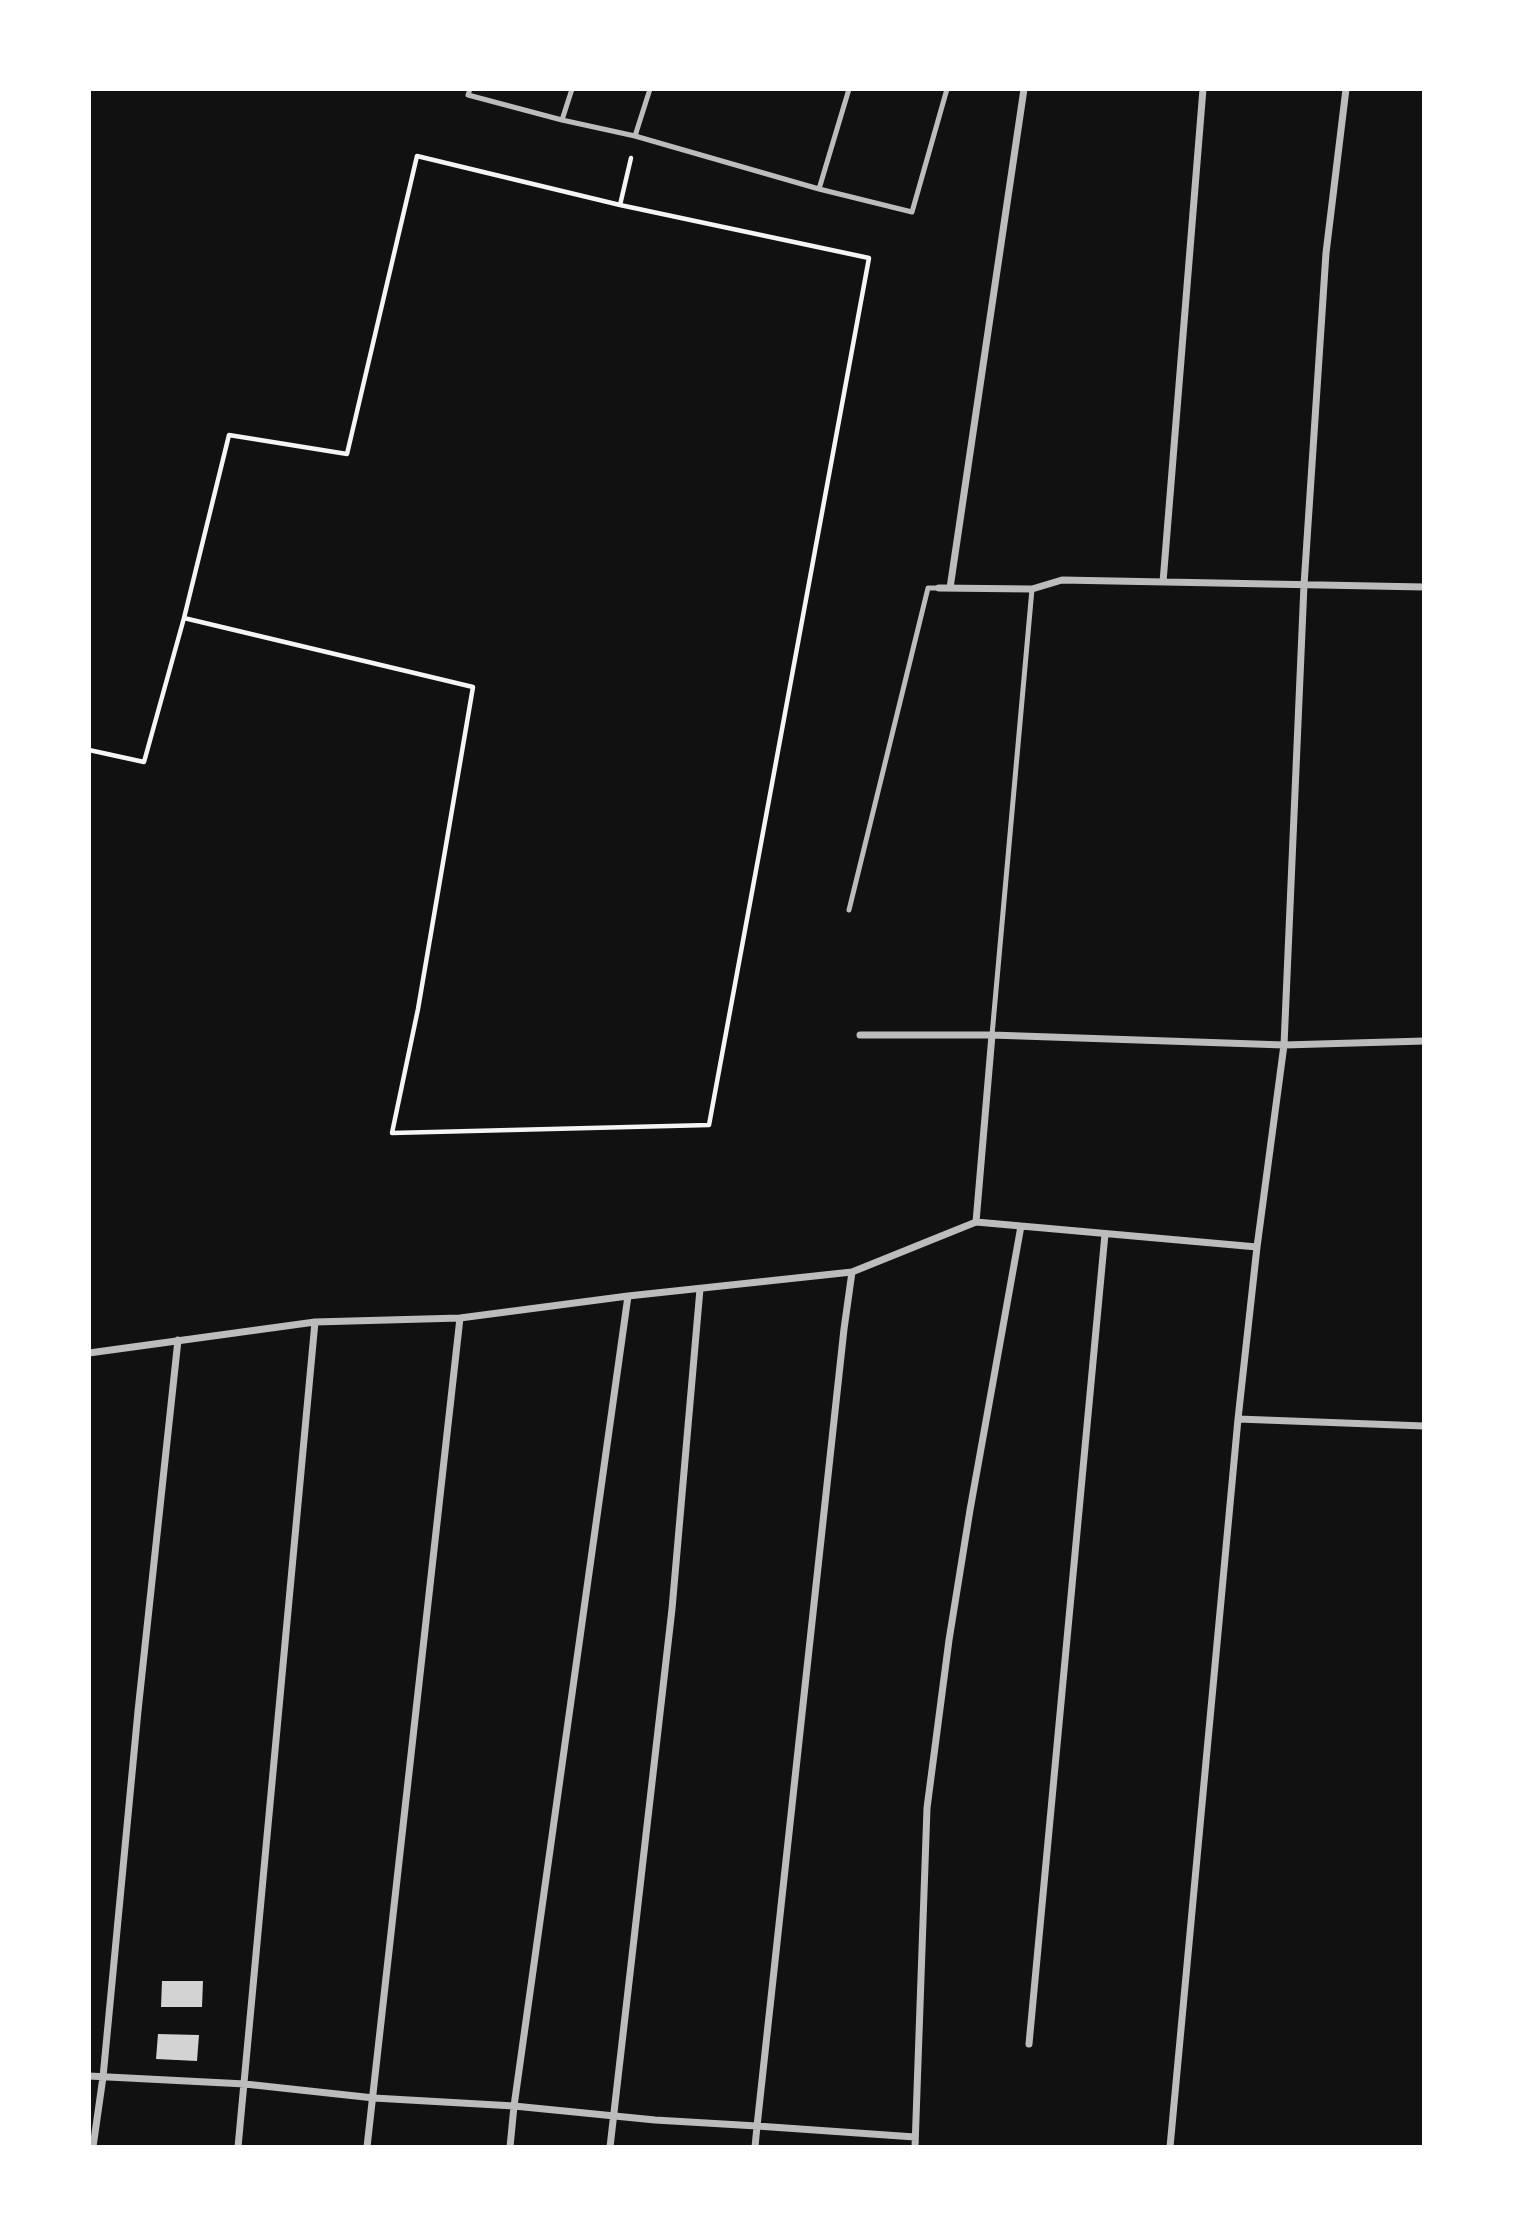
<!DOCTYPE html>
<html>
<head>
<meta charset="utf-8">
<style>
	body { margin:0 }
	#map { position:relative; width:1513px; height:2236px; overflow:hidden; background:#111; font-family:"Libre Baskerville",serif }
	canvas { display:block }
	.frame { position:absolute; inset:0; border:91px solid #fff; pointer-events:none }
</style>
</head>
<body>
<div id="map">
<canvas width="1513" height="2236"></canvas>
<div class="frame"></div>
</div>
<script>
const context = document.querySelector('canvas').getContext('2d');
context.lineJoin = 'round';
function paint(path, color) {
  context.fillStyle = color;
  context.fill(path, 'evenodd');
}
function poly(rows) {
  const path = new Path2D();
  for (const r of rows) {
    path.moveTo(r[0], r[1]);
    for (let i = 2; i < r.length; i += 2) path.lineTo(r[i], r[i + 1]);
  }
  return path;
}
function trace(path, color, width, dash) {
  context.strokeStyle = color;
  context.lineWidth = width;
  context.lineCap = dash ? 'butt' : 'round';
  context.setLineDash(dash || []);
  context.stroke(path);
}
paint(poly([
	[162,1981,203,1981,202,2007,161,2007],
	[158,2034,199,2035,197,2061,156,2059]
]), '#d3d3d3');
trace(poly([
	[620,205,631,158],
	[89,750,144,762,184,618,229,435,347,454,417,156,620,205,869,258,709,1125,392,1133,418,1009,473,687,184,618]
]), '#f5f5f5', 4.5);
trace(poly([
	[470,89,468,95,562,120,635,136,819,189,912,212,947,89],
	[562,120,572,89],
	[635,136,650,89],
	[819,189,849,89],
	[849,910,928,588,939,588],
	[992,1035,1032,589]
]), '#bcbcbc', 5);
trace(poly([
	[1163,582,1203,89],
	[939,588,1032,589,1062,580,1424,587],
	[950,588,1024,89],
	[860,1035,992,1035,1284,1045,1424,1041],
	[976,1222,1257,1247],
	[852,1272,976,1222,992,1035],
	[89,1353,315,1322,460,1318,628,1296,852,1272,844,1329,757,2126,915,2137],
	[1238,1419,1424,1426],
	[1029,2044,1105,1234],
	[89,2076,245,2084,374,2098,514,2106,655,2120,757,2126,755,2147],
	[93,2147,103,2077,138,1711,178,1340],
	[238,2147,315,1322],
	[367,2147,460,1318],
	[510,2147,514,2106,628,1296],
	[610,2147,672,1609,700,1289],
	[915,2147,927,1808,949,1640,970,1510,1021,1226],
	[1170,2147,1238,1419,1257,1247,1284,1045,1304,585,1326,253,1346,89]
]), '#bcbcbc', 7);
</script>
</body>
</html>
